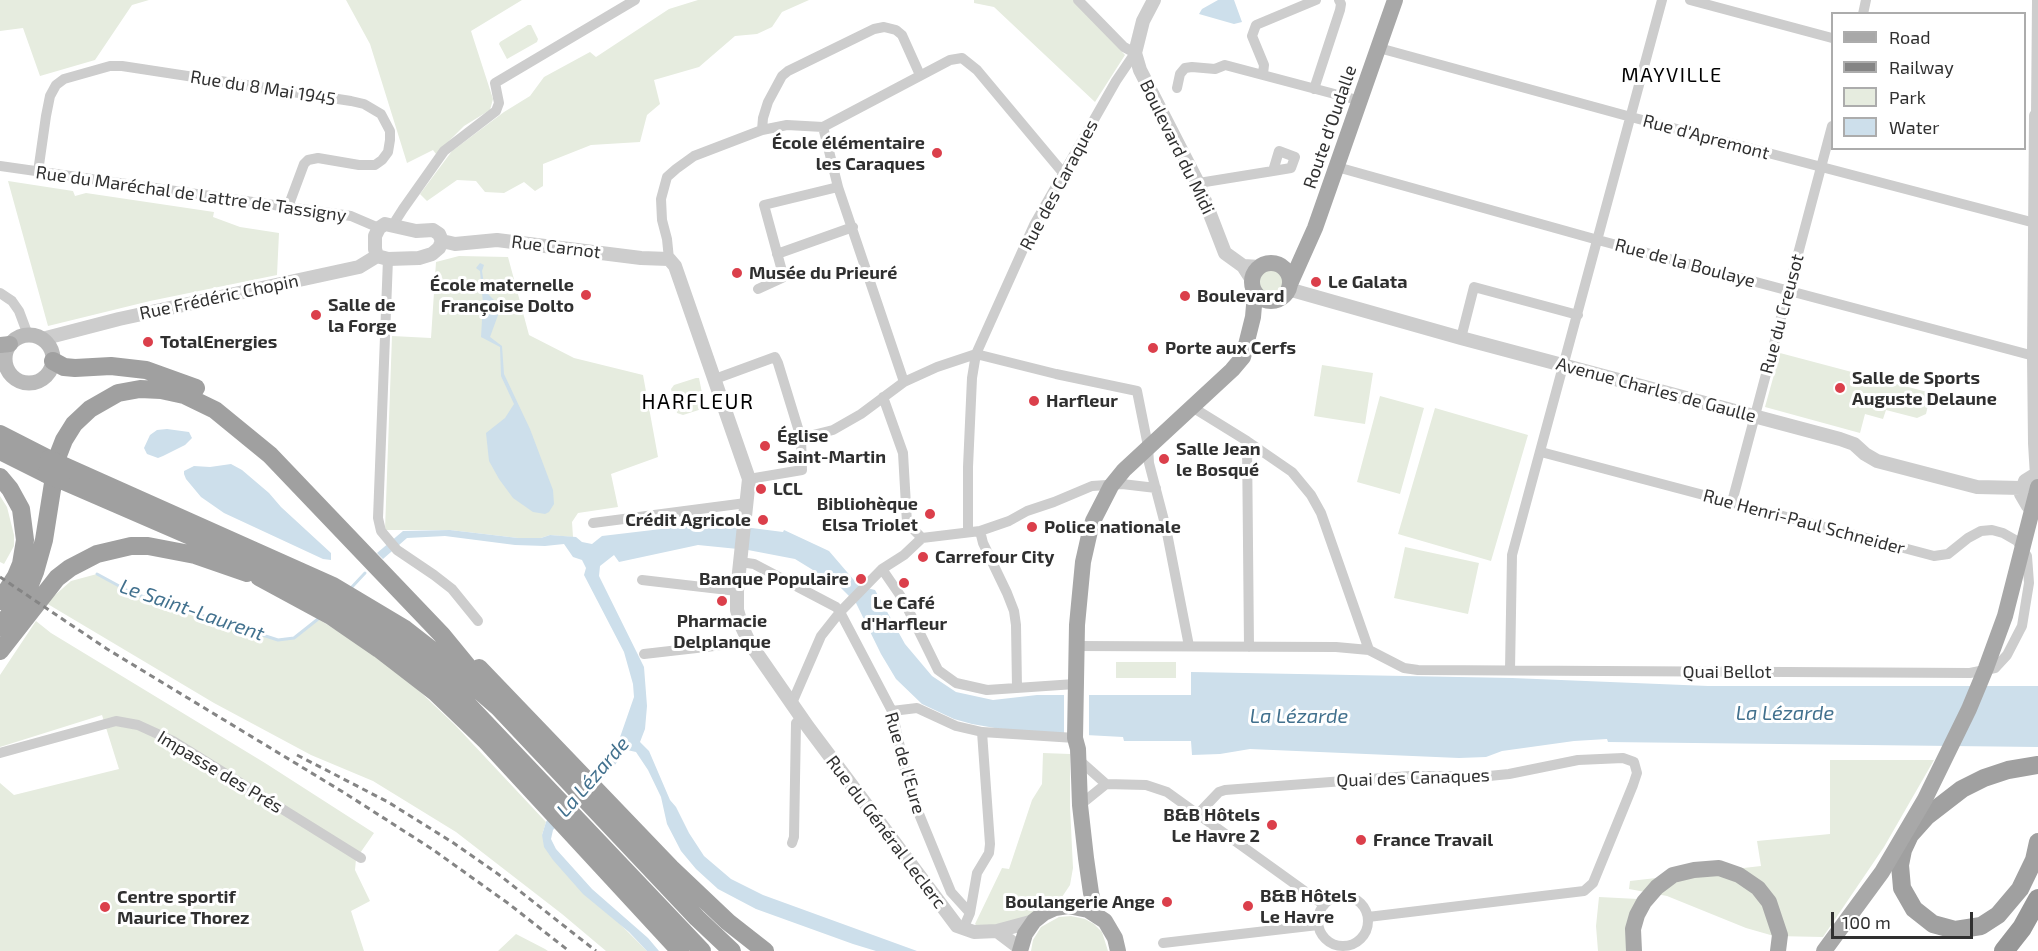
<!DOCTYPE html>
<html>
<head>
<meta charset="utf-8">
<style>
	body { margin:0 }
	#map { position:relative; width:2038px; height:951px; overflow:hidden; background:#fff; font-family:"Exo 2",sans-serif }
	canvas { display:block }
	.legend { position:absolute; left:1831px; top:12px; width:195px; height:138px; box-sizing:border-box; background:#fff; border:2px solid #acacac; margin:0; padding:8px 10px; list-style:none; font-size:18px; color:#303030 }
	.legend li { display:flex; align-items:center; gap:12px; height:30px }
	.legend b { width:30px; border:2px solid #acacac }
	.scale { position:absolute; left:1831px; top:912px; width:142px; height:27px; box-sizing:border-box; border:3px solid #303030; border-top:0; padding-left:8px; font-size:18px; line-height:21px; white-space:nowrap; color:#303030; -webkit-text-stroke:4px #fff; paint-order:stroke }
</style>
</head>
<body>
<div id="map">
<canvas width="2038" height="951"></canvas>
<ul class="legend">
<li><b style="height:8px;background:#a8a8a8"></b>Road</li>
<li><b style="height:8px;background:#858585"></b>Railway</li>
<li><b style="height:16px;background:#e6ecdf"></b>Park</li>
<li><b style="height:16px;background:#cddfeb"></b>Water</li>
</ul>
<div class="scale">100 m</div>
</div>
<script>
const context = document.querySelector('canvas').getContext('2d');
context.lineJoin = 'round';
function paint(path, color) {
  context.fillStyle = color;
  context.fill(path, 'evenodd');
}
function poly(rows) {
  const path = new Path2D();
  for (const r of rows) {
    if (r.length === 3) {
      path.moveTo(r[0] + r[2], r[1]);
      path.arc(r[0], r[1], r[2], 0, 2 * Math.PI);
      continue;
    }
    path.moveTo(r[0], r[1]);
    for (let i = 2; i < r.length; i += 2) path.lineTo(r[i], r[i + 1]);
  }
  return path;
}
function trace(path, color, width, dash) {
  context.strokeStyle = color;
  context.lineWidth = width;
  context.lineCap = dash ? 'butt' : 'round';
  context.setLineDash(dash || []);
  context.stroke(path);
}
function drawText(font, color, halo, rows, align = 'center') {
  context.font = font + ' "Exo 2",sans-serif';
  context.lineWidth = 6;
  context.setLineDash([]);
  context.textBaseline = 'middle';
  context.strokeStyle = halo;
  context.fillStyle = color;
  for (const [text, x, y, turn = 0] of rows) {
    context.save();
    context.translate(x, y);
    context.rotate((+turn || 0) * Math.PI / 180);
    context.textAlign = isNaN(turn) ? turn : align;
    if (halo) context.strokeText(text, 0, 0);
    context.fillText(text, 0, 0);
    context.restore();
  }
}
paint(poly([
	[0,0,149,0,132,5,95,60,40,76,23,28,0,31],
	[346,0,522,0,471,31,493,99,490,110,464,126,436,154,433,150,407,163,370,44],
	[698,0,809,0,782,12,772,27,757,34,735,36,699,67,654,80,660,104,647,115,640,142,591,145,543,164,543,186,535,191,524,182,504,193,485,192,476,181,457,180,427,201,420,194,452,151,504,112,530,96,544,77,590,52,596,57,669,9],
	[974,0,1075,0,1125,55,1095,102,994,7,974,3],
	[528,25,531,25,538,39,537,42,507,59,499,44,500,42],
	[8,181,73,191,75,196,86,193,214,212,213,217,240,227,279,233,277,275,150,301,48,326],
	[459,256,508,257,529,335,574,358,643,375,658,457,611,474,618,507,578,513,572,522,573,537,550,535,541,538,518,538,450,530,385,530,392,336,431,338,436,262],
	[1270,283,13],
	[1780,353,1931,393,1926,414,1917,418,1886,410,1883,419,1865,414,1860,433,1765,407],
	[1322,365,1373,373,1365,424,1314,416],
	[696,378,699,378,705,408,683,415,677,413,671,389,674,385],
	[1380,396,1424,408,1400,494,1357,482],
	[1435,408,1528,435,1491,561,1398,534],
	[0,496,7,507,14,535,14,546,4,564,0,562],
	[1405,547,1479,563,1468,614,1394,598],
	[97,574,132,593,278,640,294,638,318,619,370,651,414,686,455,725,546,822,542,835,559,863,647,951,606,951,562,914,456,832,373,781,311,755,214,703,46,603,71,581],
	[36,621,51,633,265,763,374,833,356,859,355,870,370,901,351,911,364,951,0,951,0,783,14,795,119,769,102,715,0,747,0,675],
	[1116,662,1176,662,1176,678,1116,678],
	[1043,753,1070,754,1070,807,1073,868,1070,885,1062,897,1029,917,1001,925,977,926,975,924,1002,868,1009,869,1032,800,1042,784],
	[1830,760,1934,760,1884,847,1823,937,1774,936,1746,928,1667,896,1629,889,1630,881,1761,866,1757,841,1830,834],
	[1599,897,1638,899,1627,951,1598,951,1596,926],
	[1071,916,1085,919,1094,924,1102,932,1108,951,1031,951,1033,940,1041,927,1059,917],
	[516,934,545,949,548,951,498,951]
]), '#e6ecdf');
paint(poly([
	[1218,0,1234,0,1242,22,1234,24,1199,14,1202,9],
	[480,263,484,265,482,271,485,291,501,307,490,337,502,346,504,374,530,429,553,490,554,504,549,512,545,514,533,512,513,498,499,479,489,461,486,433,505,418,514,404,501,376,500,347,481,337,483,303,480,271,476,268],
	[167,429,189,432,192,438,185,445,163,456,158,458,147,454,144,448,150,435,157,430],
	[231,464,242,470,269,493,281,507,331,553,331,560,323,559,224,513,201,497,186,479,184,474,184,471,194,466,210,467],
	[695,525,736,526,783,532,784,530,829,551,859,586,875,590,905,644,932,676,956,692,993,700,1037,695,1191,695,1191,672,1512,678,1708,686,2038,686,2038,747,1608,742,1607,739,1574,741,1502,751,1486,757,1459,758,1250,749,1220,754,1192,755,1191,741,1124,741,1123,737,1012,731,972,724,954,719,922,704,896,679,881,654,856,603,839,586,795,559,748,550,698,545,619,562,614,555,600,566,599,576,644,667,647,706,645,729,640,742,649,751,670,800,676,807,689,833,704,856,731,879,763,895,917,951,876,951,853,944,756,909,718,889,696,869,681,851,667,824,661,797,648,770,636,752,627,750,583,804,565,817,553,830,551,839,556,849,592,889,648,938,659,951,647,951,629,932,583,894,553,860,544,847,542,835,546,822,552,811,571,795,618,743,634,697,633,684,624,652,584,575,586,568,582,560,573,557,564,544,545,546,515,545,445,536,407,538,383,559,377,553,403,531,450,530,518,538,541,538,550,535,576,537,582,542,592,544,602,536]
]), '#cddfeb');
paint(poly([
	[1064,692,1089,692,1089,738,1064,736]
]), '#fff');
trace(poly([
	[97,574,132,593,278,640,294,638,318,619],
	[351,588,365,573]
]), '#cddfeb', 3);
trace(poly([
	[1690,0,1832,38],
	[1863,14,1866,0],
	[1379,48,1631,117,2035,223],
	[1263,74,1264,65,1252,36,1256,25,1316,0],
	[1177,88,1180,74,1185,68,1192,67,1215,69,1225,65,1361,101],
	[1314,89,1340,10,1341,4,1339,0],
	[2036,116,2037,0],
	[823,127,950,60,962,58,977,70,1064,174],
	[823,127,838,187,904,382],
	[762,130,763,118,768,102,782,76,788,71,874,29,884,27,896,30,902,35,920,75],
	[0,166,351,216,379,228],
	[1337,167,1598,240,2034,356],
	[38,172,46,116,50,96,56,85,64,79,110,66,122,66,351,101,364,104,381,114,390,131,390,140,388,152,382,160,375,165,359,165,318,158,308,160,304,164,288,207],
	[1198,183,1205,182,1273,171,1291,168,1295,157,1279,151,1273,171],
	[395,225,396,220,403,209,444,151,496,111,499,103,495,83,635,0],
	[777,254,853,227],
	[388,259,378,518,381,531,397,550,434,575,452,589,478,621],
	[669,259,667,239,662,220,661,199,667,177,676,169,694,156,762,130,787,125,823,127],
	[758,289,782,278,782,271,764,205,838,187],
	[0,293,12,301,19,311,28,335],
	[1461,338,1474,287,1578,315],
	[715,379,775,357,778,363,801,438,802,470,749,479],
	[883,397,903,453,907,523,922,538],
	[1192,407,1247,441,1292,472,1311,495,1321,513,1369,650],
	[801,438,833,430,861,414,904,382,937,367,976,354,1056,374,1137,391,1148,446,1149,463,1166,528,1189,646],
	[1247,441,1249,647],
	[1732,502,1832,126],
	[593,523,746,503],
	[980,531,983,543,1007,593,1014,611,1016,625,1017,688],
	[968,532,968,467,972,378,976,354,1034,225,1116,81,1135,53,1124,47,1078,0],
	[740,562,754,564,836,607,840,612,892,711,910,792,951,892,970,913],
	[882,569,904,601,938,670,956,683,987,690,1075,684],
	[642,580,737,591],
	[1076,646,1336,647,1369,650,1404,668,1418,670,1970,673,1995,668,2007,655,2022,626,2029,583,2027,556,2017,541,2003,533,1992,530,1981,531,1968,538,1948,554,1934,556,1541,452],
	[644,654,749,642],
	[1510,670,1512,555,1662,0],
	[792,703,821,636,840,612,882,569,904,555,922,538,980,531,1009,521,1027,511,1054,502,1092,486,1122,484,1156,488],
	[892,711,917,708,956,726,982,732,1075,738],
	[0,753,116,721,138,725,173,741,361,858],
	[1079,760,1106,784,1146,785,1167,792,1324,905],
	[1080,805,1106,784],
	[1198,814,1219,792,1225,790,1410,776,1489,776,1509,774,1578,760,1623,758,1634,762,1637,773,1633,785,1593,883,1584,891,1368,917],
	[792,843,794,837,796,723,801,718],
	[1343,921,25],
	[963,929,970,913,977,873,989,853,990,844,982,732],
	[1163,943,1318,925]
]), '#cdcdcd', 10);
trace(poly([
	[1154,0,1143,21,1135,53,1140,70,1198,183,1225,253,1243,266,1260,267],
	[442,241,455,244,497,240,641,258,669,259,675,266,749,479,737,591,737,610,742,627,749,642,808,727,957,926,974,932,997,931,1034,921],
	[377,256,375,249,375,236,379,228,385,224,416,231,433,230,439,234,442,241],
	[377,256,388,259,419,258,432,254,439,248,442,241],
	[1243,266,1252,280],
	[1288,289,1461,338,1840,439,1854,444,1865,454,1877,461,1977,487,2021,488],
	[42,339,119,319,359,267,377,256],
	[2037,476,2035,443,2034,356,2036,116,2038,115],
	[2038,476,2033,476,2025,481,2021,494,2028,506,2038,508],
	[997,931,1021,949]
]), '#cdcdcd', 14);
trace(poly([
	[29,359,24]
]), '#bababa', 15);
trace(poly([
	[1271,282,19],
	[1290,284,1315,228,1395,0],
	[0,345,10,344],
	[1097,915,1091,893,1086,858,1080,805,1078,749,1075,738,1077,625,1083,562,1090,531,1093,521,1111,486,1124,470,1232,370,1243,357,1253,317,1255,294],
	[1020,951,1025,934,1034,921,1044,913,1055,908,1068,906,1088,910,1105,921,1115,938,1118,951],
	[1634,951,1633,929,1637,915,1644,902,1657,887,1673,875,1694,870,1719,868,1739,875,1758,888,1769,902,1780,935,1778,951]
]), '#a8a8a8', 16);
trace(poly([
	[53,361,64,367,75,368,111,366,146,370,196,388],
	[0,434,49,459],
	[0,451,46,474],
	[62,465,333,586,405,629,437,654,499,708,697,918,732,951],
	[0,477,10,489,21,509,25,540,21,564,16,576,0,601],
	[61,480,317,591,386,636,425,665,453,689,702,951],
	[259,577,331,616,379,649,436,693,485,740,680,951],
	[0,627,29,587,35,572,44,540,57,458,64,440,74,424,90,409,118,393,140,389,161,390,184,395,215,410,270,455,442,635,483,685],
	[0,651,57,578,70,568,97,554,131,546,148,546,195,555,247,573],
	[479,668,671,868,728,922,765,951],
	[2038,765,2008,770,1984,778,1962,789,1927,816,1910,835,1903,850,1900,865,1902,888,1914,909,1933,924,1955,930,1981,926,1998,915,2020,889,2034,860,2038,842]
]), '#a0a0a0', 18);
trace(poly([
	[2004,951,2022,928,2038,899]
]), '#979797', 20);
trace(poly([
	[0,577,107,649,343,792,432,849,509,904,569,951],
	[297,755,388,802,452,842,498,874,596,951]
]), '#858585', 3, [6, 4.5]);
trace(poly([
	[1824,951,1882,872,1925,799,1969,709,1986,668,2005,616,2038,487]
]), '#a8a8a8', 16);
trace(poly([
	[49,459,62,465],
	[46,474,61,480]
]), '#a0a0a0', 18);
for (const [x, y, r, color] of [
	[937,153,6,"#db3f4b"],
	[737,273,6,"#db3f4b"],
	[1316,282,6,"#db3f4b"],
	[586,295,6,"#db3f4b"],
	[1185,296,6,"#db3f4b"],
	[316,315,6,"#db3f4b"],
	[148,342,6,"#db3f4b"],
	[1153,348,6,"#db3f4b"],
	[1840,388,6,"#db3f4b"],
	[1034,401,6,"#db3f4b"],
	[765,446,6,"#db3f4b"],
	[1164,459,6,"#db3f4b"],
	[761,489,6,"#db3f4b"],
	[930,514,6,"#db3f4b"],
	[763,520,6,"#db3f4b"],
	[1032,527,6,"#db3f4b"],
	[923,557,6,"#db3f4b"],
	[861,579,6,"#db3f4b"],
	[904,583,6,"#db3f4b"],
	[722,601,6,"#db3f4b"],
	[1272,825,6,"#db3f4b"],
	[1361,840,6,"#db3f4b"],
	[1167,902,6,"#db3f4b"],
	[1248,906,6,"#db3f4b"],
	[105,907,6,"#db3f4b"]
]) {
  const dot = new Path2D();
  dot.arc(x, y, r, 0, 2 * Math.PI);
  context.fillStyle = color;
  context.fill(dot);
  trace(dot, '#fff', 2);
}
drawText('18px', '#303030', '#fff', [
	["Rue du 8 Mai 1945",263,88,9],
	["Route d'Oudalle",1330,127,-71],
	["Rue d'Apremont",1706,137,15],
	["Boulevard du Midi",1177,147,64],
	["Rue des Caraques",1059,185,-62],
	["Rue du Maréchal de Lattre de Tassigny",191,194,8],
	["Rue Carnot",556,247,7],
	["Rue de la Boulaye",1685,263,15],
	["Rue Frédéric Chopin",219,297,-12],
	["Rue du Creusot",1782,314,-75],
	["Avenue Charles de Gaulle",1656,390,15],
	["Rue Henri-Paul Schneider",1804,522,15],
	["Quai Bellot",1727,672],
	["Rue de l'Eure",905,763,74],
	["Impasse des Prés",220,772,31],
	["Quai des Canaques",1413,778,-2],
	["Rue du Général Leclerc",886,832,53]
]);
drawText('bold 18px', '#303030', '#fff', [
	["École élémentaire",925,143,"right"],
	["les Caraques",925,164,"right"],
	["Musée du Prieuré",749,273],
	["Le Galata",1328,282],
	["École maternelle",574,285,"right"],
	["Françoise Dolto",574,306,"right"],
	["Boulevard",1197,296],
	["Salle de",328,305],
	["la Forge",328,326],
	["TotalEnergies",160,342],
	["Porte aux Cerfs",1165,348],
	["Salle de Sports",1852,378],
	["Auguste Delaune",1852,399],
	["Harfleur",1046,401],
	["Église",777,436],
	["Saint-Martin",777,457],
	["Salle Jean",1176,449],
	["le Bosqué",1176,470],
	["LCL",773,489],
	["Bibliohèque",918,504,"right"],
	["Elsa Triolet",918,525,"right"],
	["Crédit Agricole",751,520,"right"],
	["Police nationale",1044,527],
	["Carrefour City",935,557],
	["Banque Populaire",849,579,"right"],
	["Le Café",904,603,"center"],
	["d'Harfleur",904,624,"center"],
	["Pharmacie",722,621,"center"],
	["Delplanque",722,642,"center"],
	["B&B Hôtels",1260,815,"right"],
	["Le Havre 2",1260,836,"right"],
	["France Travail",1373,840],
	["B&B Hôtels",1260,896],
	["Le Havre",1260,917],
	["Centre sportif",117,897],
	["Maurice Thorez",117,918],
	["Boulangerie Ange",1155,902,"right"]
], 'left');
context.letterSpacing = '1.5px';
drawText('20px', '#000', '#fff', [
	["MAYVILLE",1672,75]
]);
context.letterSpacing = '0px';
drawText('italic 20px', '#42718e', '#fff', [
	["Le Saint-Laurent",192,610,19],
	["La Lézarde",1785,713],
	["La Lézarde",1299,716],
	["La Lézarde",593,777,-49]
]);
context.letterSpacing = '1.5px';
drawText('21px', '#000', '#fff', [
	["HARFLEUR",698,402]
]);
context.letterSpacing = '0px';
</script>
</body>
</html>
